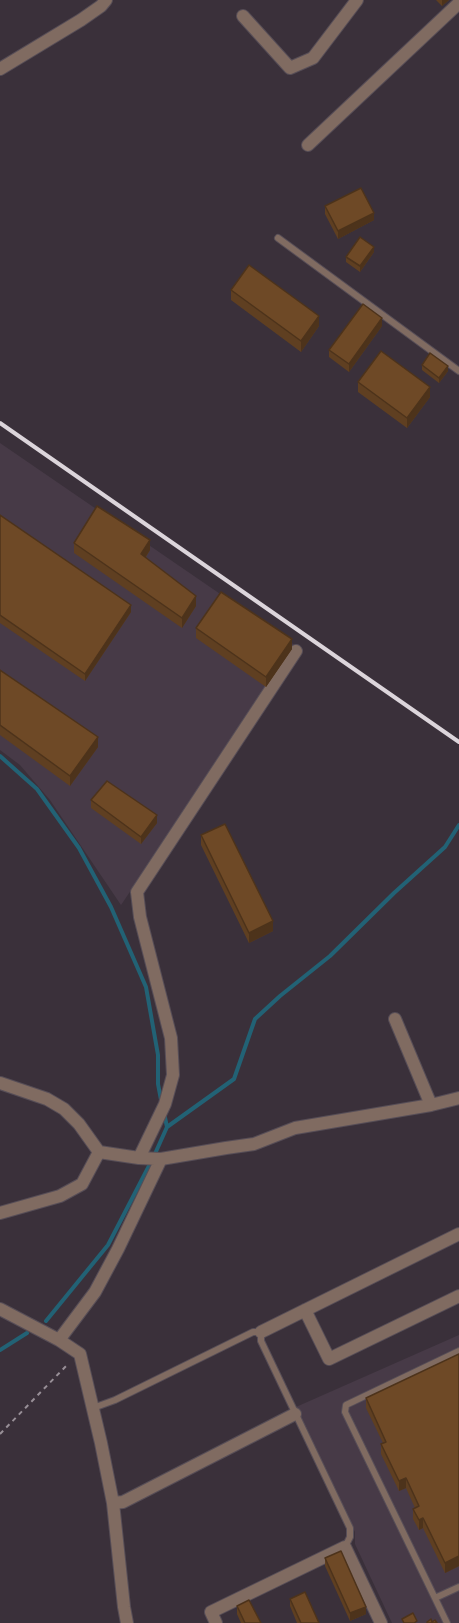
<!DOCTYPE html>
<html>
<head>
<meta charset="utf-8">
<style>
	body { margin:0 }
	canvas { display:block; background:#3a303a }
</style>
</head>
<body>
<canvas width="459" height="1623"></canvas>
<script>
const context = document.querySelector('canvas').getContext('2d');
context.lineJoin = 'round';
function paint(path, color) {
  context.fillStyle = color;
  context.fill(path, 'evenodd');
}
function poly(rows) {
  const path = new Path2D();
  for (const r of rows) {
    path.moveTo(r[0], r[1]);
    for (let i = 2; i < r.length; i += 2) path.lineTo(r[i], r[i + 1]);
  }
  return path;
}
function trace(path, color, width, dash) {
  context.strokeStyle = color;
  context.lineWidth = width;
  context.lineCap = dash ? 'butt' : 'round';
  context.setLineDash(dash || []);
  context.stroke(path);
}
paint(poly([
	[0,443,296,646,121,905,50,800,20,765,0,750],
	[459,1335,459,1623,392,1623,355,1544,355,1532,296,1407]
]), '#473a47');
trace(poly([
	[0,756,37,789,79,848,111,907,146,987,158,1055,158,1084,161,1100],
	[164,1113,167,1127],
	[154,1156,167,1127,234,1079,255,1019,280,996,330,956,394,893,445,847,459,825],
	[46,1321,108,1245,151,1162],
	[0,1350,27,1333]
]), '#226275', 4);
const service = poly([
	[278,238,459,371],
	[93,1408,115,1400,253,1332,261,1332,261,1341,350,1528,350,1537,345,1547],
	[435,1598,459,1587],
	[447,1623,345,1412,346,1405,459,1351]
]);
const minor = poly([
	[243,16,290,68,313,58,357,0],
	[0,69,81,20,101,6,106,0],
	[308,145,459,3],
	[395,1019,431,1105],
	[0,1083,47,1099,64,1109,79,1124,99,1152,139,1158,161,1159,226,1148,254,1144,295,1128,431,1105,459,1098],
	[139,1158,165,1104,173,1075,171,1038,140,917,137,892,296,651],
	[0,1213,60,1196,82,1184,99,1152],
	[0,1309,59,1340,80,1354,101,1443,113,1503,124,1607,127,1623],
	[305,1310,329,1359,459,1296],
	[261,1332,459,1234],
	[59,1340,95,1292,118,1249,161,1159],
	[113,1503,123,1502,295,1414],
	[216,1623,211,1612,345,1547,381,1623]
]);
trace(service, '#574e57', 8);
trace(minor, '#574e57', 14);
trace(poly([
	[0,1434,69,1363]
]), '#988f97', 2, [4.5, 4.5]);
trace(service, '#806b61', 6);
trace(minor, '#806b61', 12);
trace(poly([
	[0,423,459,742]
]), '#dcd5db', 4);
paint(poly([
	[436,0,449,0,442,6],
	[325,206,374,220,338,239,325,214],
	[374,252,360,272,346,262,346,257],
	[231,290,319,326,301,352,231,300],
	[382,326,349,372,329,357,329,350],
	[422,365,448,371,439,383,422,370],
	[358,382,430,397,407,428,358,392],
	[0,515,131,612,85,681,0,623],
	[74,543,150,550,146,557,196,606,182,628,74,553],
	[196,628,292,649,266,687,196,638],
	[0,670,98,747,70,786,0,735],
	[91,800,157,823,141,844,91,808],
	[201,835,273,931,249,943,201,845],
	[459,1354,459,1566,445,1573,423,1528,419,1530,413,1519,413,1509,415,1508,406,1488,399,1491,381,1454,381,1444,383,1443,366,1408,366,1398],
	[325,1558,366,1614,350,1621,325,1566],
	[290,1599,319,1623,297,1623,290,1606],
	[237,1606,261,1623,241,1623,237,1614]
]), '#5f3f21');
paint(poly([
	[442,0,449,0,442,6],
	[374,213,374,220,338,239,338,231],
	[374,247,374,252,360,272,360,266],
	[319,316,319,326,301,352,301,341],
	[382,318,382,326,349,372,349,364],
	[448,366,448,371,439,383,439,378],
	[430,387,430,397,407,428,407,418],
	[150,540,150,550,141,564,141,554],
	[196,596,196,606,182,628,182,618],
	[131,605,131,612,85,681,85,674],
	[292,639,292,649,266,687,266,677],
	[98,737,98,747,70,786,70,776],
	[157,815,157,823,141,844,141,837],
	[273,921,273,931,249,943,249,933],
	[406,1478,406,1488,399,1491,399,1481],
	[423,1518,423,1528,419,1530,419,1520],
	[459,1556,459,1566,445,1573,445,1563],
	[366,1607,366,1614,350,1621,350,1613]
]), '#4d331b');
const building = poly([
	[361,188,374,213,338,231,325,206,361,188],
	[360,237,374,247,360,266,346,257,360,237],
	[249,265,319,316,301,341,231,290,249,265],
	[363,304,382,318,349,364,329,350,363,304],
	[381,351,430,387,407,418,358,382,381,351],
	[430,353,448,366,439,378,422,365,430,353],
	[97,506,150,540,141,554,196,596,182,618,74,543,97,506],
	[0,515,131,605,85,674,0,615,0,515],
	[221,592,292,639,266,677,196,628,221,592],
	[0,670,98,737,70,776,0,725,0,670],
	[107,781,157,815,141,837,91,800,107,781],
	[225,824,273,921,249,933,201,835,225,824],
	[459,1354,459,1556,445,1563,423,1518,419,1520,413,1509,419,1506,406,1478,399,1481,381,1444,386,1442,366,1398,459,1354],
	[341,1551,366,1607,350,1613,325,1558,341,1551],
	[305,1592,319,1623,301,1623,290,1599,305,1592],
	[249,1600,261,1623,245,1623,237,1606,249,1600],
	[413,1613,417,1621,414,1623,404,1623,402,1619,413,1613],
	[431,1619,432,1622,435,1620,437,1623,427,1623,427,1622,431,1619]
]);
paint(building, '#6e4926');
trace(building, '#4d331b', 1.5);
</script>
</body>
</html>
